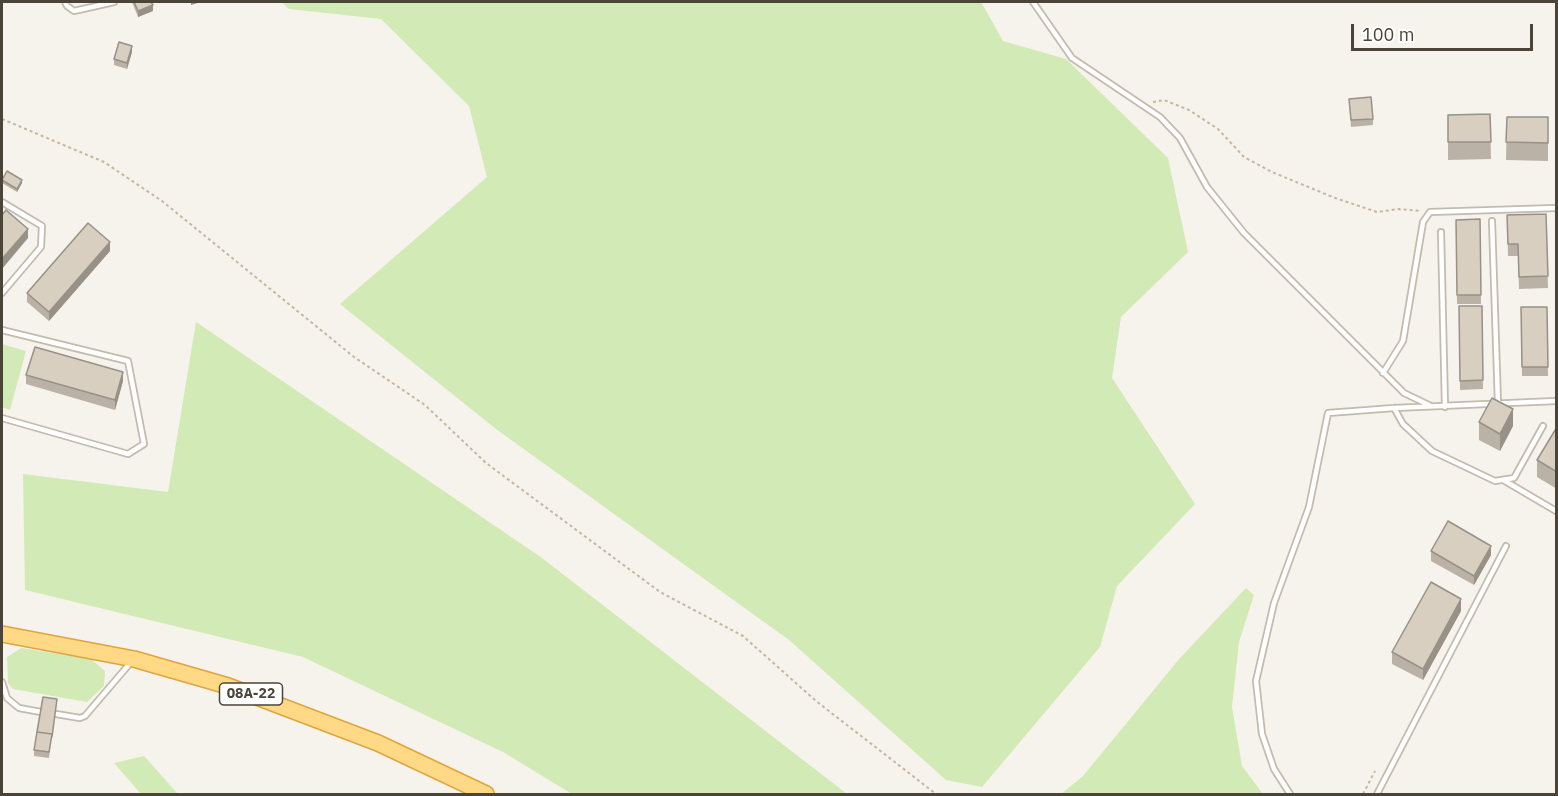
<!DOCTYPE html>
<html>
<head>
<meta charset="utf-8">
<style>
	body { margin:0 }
	#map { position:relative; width:1558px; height:796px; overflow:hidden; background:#f6f3ec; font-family:"IBM Plex Sans",sans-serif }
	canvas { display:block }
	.frame { position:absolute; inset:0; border:3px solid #4b4439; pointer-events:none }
	.scale { position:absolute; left:1351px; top:24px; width:182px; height:27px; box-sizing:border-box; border:3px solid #4b4439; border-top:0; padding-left:8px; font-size:18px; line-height:21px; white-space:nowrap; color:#4b4439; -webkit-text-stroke:4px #fff; paint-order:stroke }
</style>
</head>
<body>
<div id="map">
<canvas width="1558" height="796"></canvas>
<div class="frame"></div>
<div class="scale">100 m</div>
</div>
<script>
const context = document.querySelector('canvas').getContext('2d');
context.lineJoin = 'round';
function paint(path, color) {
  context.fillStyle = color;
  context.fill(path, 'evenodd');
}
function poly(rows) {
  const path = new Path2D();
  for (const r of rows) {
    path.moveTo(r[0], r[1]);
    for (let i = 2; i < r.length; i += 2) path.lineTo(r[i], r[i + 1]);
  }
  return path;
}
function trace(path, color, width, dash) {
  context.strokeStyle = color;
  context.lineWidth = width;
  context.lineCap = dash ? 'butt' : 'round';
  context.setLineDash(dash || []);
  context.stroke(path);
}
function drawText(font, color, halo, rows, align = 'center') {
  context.font = font + ' "IBM Plex Sans",sans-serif';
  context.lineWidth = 5;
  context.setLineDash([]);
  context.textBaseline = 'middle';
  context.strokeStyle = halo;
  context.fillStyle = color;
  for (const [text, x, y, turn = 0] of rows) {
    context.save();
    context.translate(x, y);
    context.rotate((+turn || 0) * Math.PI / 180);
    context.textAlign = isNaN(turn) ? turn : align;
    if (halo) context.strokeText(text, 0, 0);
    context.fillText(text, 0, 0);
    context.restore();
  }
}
paint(poly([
	[281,2,981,2,1003,41,1066,59,1168,158,1188,252,1121,317,1112,378,1195,504,1117,586,1100,647,982,787,946,780,789,640,496,429,340,304,487,177,469,106,381,19,289,9],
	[196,322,542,558,847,794,572,794,503,752,303,657,25,590,23,474,168,492],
	[2,344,26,351,10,410,2,407],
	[1246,588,1254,595,1239,642,1232,707,1242,766,1263,794,1061,794,1083,776,1180,658],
	[21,648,91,659,105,671,104,686,87,702,13,689,8,683,7,657],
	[144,756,178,794,141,794,114,763]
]), '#d2eab5');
const service = poly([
	[65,2,67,6,74,11,114,2],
	[1033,2,1072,58,1160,117,1180,138,1207,187,1244,233,1404,393,1429,405],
	[2,202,42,226,41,247,2,293],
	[1492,221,1498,404],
	[1441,232,1445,407],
	[2,330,128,361,144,444,128,454,2,418],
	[1383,373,1403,341,1423,222,1430,212,1556,208],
	[1394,408,1403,424,1432,451,1495,481,1514,478,1543,426],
	[1505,481,1556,511],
	[2,682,7,698,19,708,41,712],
	[56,714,80,718,85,716,132,661],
	[1290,794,1274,769,1262,734,1256,681,1274,603,1309,507,1328,413,1394,408,1556,401],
	[1377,794,1506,546]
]);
const trunk = poly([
	[2,634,134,659,228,686,378,743,486,794]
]);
trace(service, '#c2bbae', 8);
trace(trunk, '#e0a43c', 18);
trace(poly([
	[1153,102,1164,100,1189,110,1218,129,1244,157,1272,172,1335,198,1377,212,1399,209,1421,211],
	[2,119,104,162,162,201,354,357,425,405,486,463,660,592,743,636,816,701,936,794],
	[1363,794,1375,771]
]), '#c4b79f', 2, [3, 3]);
trace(service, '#fff', 4.5);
trace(trunk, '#ffd985', 15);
paint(poly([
	[132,2,151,2,153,11,138,17],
	[132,52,127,69,114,65,114,59],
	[1349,99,1373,119,1373,125,1351,127],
	[1490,114,1491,159,1448,160,1448,115],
	[1507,117,1548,117,1548,161,1506,160],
	[2,180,22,183,17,192,2,183],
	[1546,214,1548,288,1519,289,1518,256,1508,256,1507,215],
	[1480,219,1481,304,1457,304,1456,220],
	[110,251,49,321,27,302,27,293],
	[1459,306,1482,306,1483,389,1460,390],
	[1521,307,1547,307,1548,376,1522,376],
	[26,375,123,381,115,410,26,384],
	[1479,422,1513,426,1500,451,1479,440],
	[1557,427,1557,489,1537,477,1537,460],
	[1431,551,1491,555,1474,585,1431,561],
	[1461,611,1423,680,1392,664,1392,652],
	[57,699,49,758,34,756,34,750]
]), '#bab2a6');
paint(poly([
	[191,2,201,2,191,5],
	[153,5,153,11,138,17,138,11],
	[132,46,132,52,127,69,127,63],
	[22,180,22,183,17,192,17,189],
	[28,229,28,238,2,269,2,259],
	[110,242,110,251,49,321,49,312],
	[123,372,123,381,115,410,115,400],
	[1513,409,1513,426,1500,451,1500,434],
	[1491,546,1491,555,1474,585,1474,576],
	[1461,599,1461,611,1423,680,1423,669]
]), '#979187');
const building = poly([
	[134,2,151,2,153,5,138,11,134,2],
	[119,42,132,46,127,63,114,59,119,42],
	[1371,97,1373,119,1351,120,1349,99,1371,97],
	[1490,114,1491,142,1448,142,1448,115,1490,114],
	[1507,117,1548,117,1548,143,1506,142,1507,117],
	[7,171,22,180,17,189,2,180,7,171],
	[6,210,28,229,2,259,2,215,6,210],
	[1546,214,1548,276,1519,277,1518,244,1508,244,1507,215,1546,214],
	[1480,219,1481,295,1457,295,1456,220,1480,219],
	[88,223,110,242,49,312,27,293,88,223],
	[1459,306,1482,306,1483,380,1460,381,1459,306],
	[1521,307,1547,307,1548,367,1522,367,1521,307],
	[35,347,123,372,115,400,26,375,35,347],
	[1492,398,1513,409,1500,434,1479,422,1492,398],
	[1557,427,1557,472,1537,460,1557,427],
	[1448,521,1491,546,1474,576,1431,551,1448,521],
	[1431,582,1461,599,1423,669,1392,652,1431,582],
	[43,697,57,699,52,737,52,734,37,732,43,697],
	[37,732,52,734,49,752,34,750,37,732]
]);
paint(building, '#d8cfc1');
trace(building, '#979187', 1.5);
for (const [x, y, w] of [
	[251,694,63]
]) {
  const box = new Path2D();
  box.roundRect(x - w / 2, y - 11, w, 22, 4.5);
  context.fillStyle = '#fff';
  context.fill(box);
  trace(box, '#4b4439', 1.5);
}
drawText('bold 14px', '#4b4439', null, [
	["08А-22",251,694]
]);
</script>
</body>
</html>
